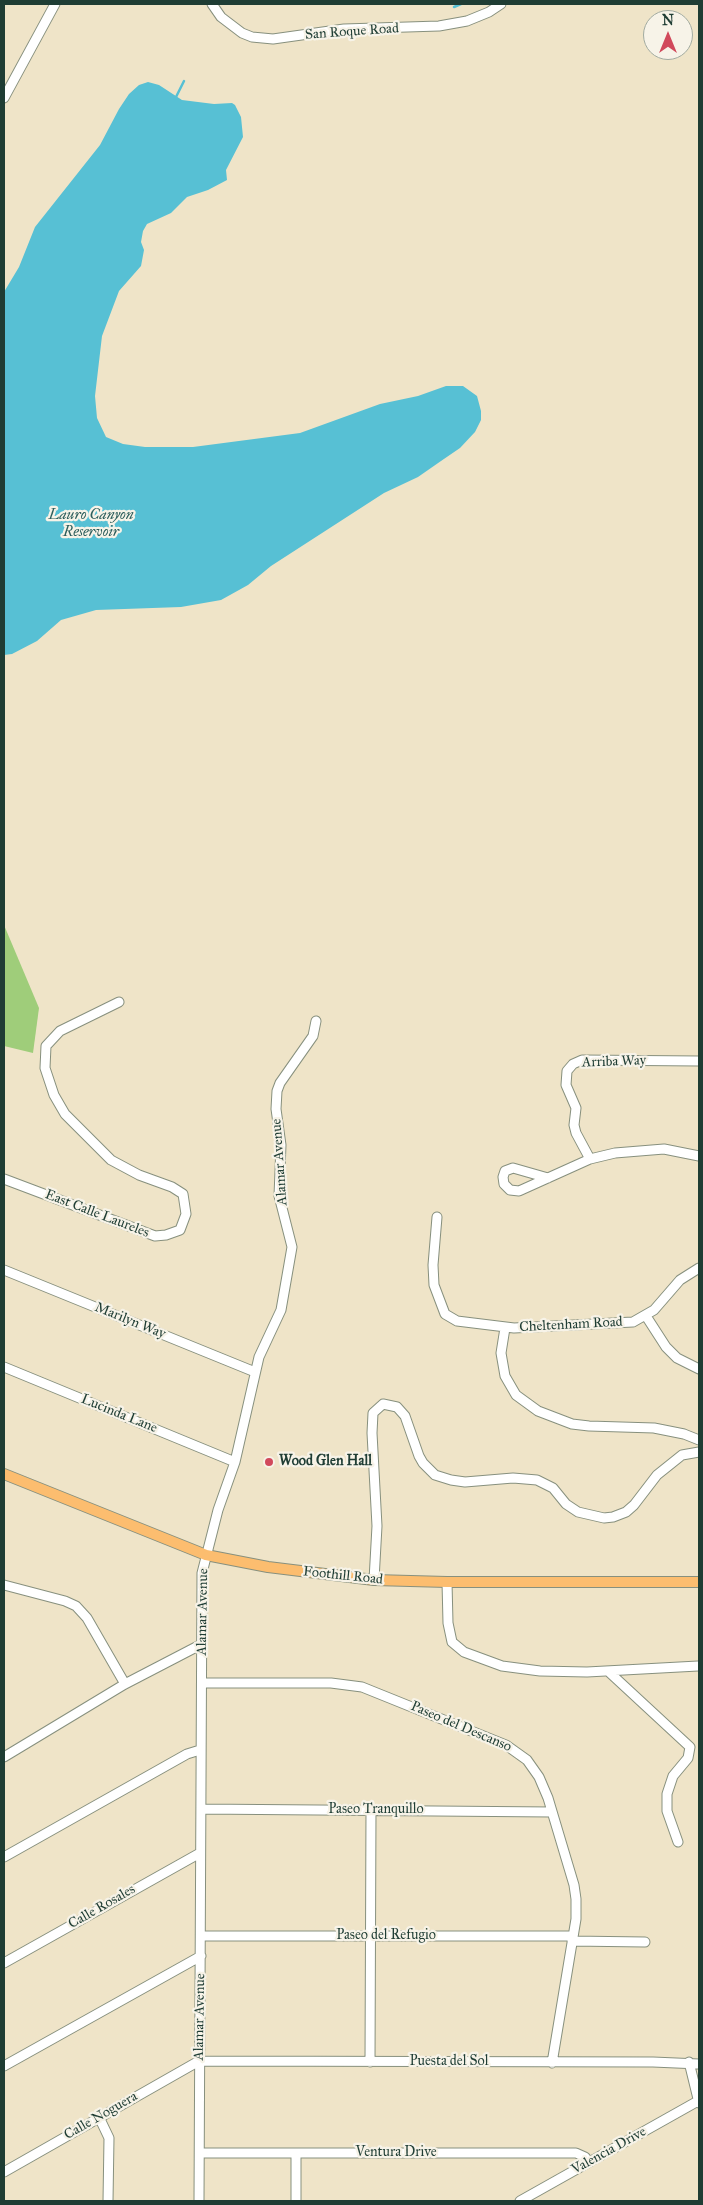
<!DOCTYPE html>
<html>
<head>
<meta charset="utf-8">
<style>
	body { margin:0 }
	#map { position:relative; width:703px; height:2205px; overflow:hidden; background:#efe4c8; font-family:"IM FELL Great Primer",serif }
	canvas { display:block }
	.frame { position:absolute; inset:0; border:5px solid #1f3d34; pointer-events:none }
	.north { position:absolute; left:643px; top:10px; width:50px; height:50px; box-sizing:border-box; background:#f7f3e8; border:1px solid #a1aaa0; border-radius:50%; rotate:0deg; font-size:14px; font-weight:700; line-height:20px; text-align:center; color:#1f3d34 }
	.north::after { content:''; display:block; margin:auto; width:18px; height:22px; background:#d1495b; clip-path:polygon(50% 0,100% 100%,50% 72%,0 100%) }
</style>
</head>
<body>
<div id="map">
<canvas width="703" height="2205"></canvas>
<div class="frame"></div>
<div class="north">N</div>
</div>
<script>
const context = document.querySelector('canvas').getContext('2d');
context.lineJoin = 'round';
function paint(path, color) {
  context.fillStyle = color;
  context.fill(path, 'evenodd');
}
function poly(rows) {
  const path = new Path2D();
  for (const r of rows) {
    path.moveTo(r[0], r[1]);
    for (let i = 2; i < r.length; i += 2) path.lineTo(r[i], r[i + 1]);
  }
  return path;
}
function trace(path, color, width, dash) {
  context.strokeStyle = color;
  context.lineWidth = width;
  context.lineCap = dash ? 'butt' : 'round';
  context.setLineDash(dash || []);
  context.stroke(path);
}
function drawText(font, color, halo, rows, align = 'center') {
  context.font = font + ' "IM FELL Great Primer",serif';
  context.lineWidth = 4.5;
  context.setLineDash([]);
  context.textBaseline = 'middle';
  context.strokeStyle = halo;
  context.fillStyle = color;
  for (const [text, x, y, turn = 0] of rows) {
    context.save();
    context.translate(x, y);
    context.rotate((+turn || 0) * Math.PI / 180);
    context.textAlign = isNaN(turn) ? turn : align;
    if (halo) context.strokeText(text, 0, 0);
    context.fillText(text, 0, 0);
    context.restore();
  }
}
paint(poly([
	[4,925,39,1008,33,1053,4,1046]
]), '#9fcd7a');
paint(poly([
	[148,82,159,85,182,100,214,104,232,103,235,105,241,117,243,137,226,170,227,180,208,190,187,197,171,213,147,224,143,231,141,242,144,250,141,266,119,291,102,336,95,396,97,418,106,437,123,444,145,447,193,447,300,433,380,404,418,396,446,386,463,386,477,396,481,411,481,420,475,432,460,448,441,461,418,477,384,493,271,566,248,585,221,600,181,607,96,610,61,620,37,641,12,654,4,655,4,292,19,267,35,227,100,145,119,109,129,94,139,85]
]), '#57c0d4');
trace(poly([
	[454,7,461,4],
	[175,99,184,81]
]), '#57c0d4', 2.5);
const minor = poly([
	[212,4,221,17,242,33,252,37,273,39,344,29,439,26,467,21,489,12,501,4],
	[4,98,55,4],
	[590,1159,576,1133,574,1125,576,1108,566,1085,567,1071,573,1064,582,1060,699,1061],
	[548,1178,513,1168,505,1171,503,1177,504,1184,510,1190,519,1191,590,1159,615,1153,664,1149,699,1156],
	[4,1179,155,1236,166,1235,180,1230,186,1214,183,1194,172,1187,139,1175,111,1160,65,1114,54,1095,45,1068,46,1046,60,1031,119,1002],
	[437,1217,433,1265,434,1285,445,1314,457,1321,514,1328,633,1322,654,1310,680,1280,699,1268],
	[4,1270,255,1372],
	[646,1316,666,1347,677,1358,699,1369],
	[505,1328,501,1353,505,1376,516,1395,538,1411,572,1424,589,1426,654,1428,684,1434,699,1440],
	[4,1367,235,1462],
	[374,1580,377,1526,372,1433,373,1413,383,1404,397,1407,405,1416,419,1456,423,1463,435,1475,451,1480,465,1482,513,1478,537,1480,553,1488,566,1504,578,1512,604,1518,613,1517,626,1512,634,1505,657,1475,682,1455,699,1452],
	[447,1582,448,1623,452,1642,464,1652,502,1666,540,1671,587,1672,698,1666],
	[4,1585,65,1601,76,1606,87,1618,125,1684],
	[609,1672,690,1747,688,1758,673,1776,667,1794,667,1811,678,1842],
	[202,1683,331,1683,362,1687,506,1745,527,1760,539,1777,548,1798,574,1885,576,1899,576,1919,552,2063],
	[4,1757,125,1684,202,1644],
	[201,1809,552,1812],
	[4,1857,187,1754,200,1750],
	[201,1936,572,1936],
	[572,1941,645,1942],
	[4,1963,200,1853],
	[370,2062,371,1809],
	[689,2062,699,2103],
	[4,2066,201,1956],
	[99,2117,109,2138,108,2201],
	[200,2153,576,2153,585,2157,589,2162],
	[4,2172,199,2061,653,2062,699,2064],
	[199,2201,202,1573,218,1510,235,1462,259,1357,281,1310,292,1247,279,1196,281,1145,276,1109,277,1091,280,1083,313,1036,316,1021],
	[296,2201,296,2153],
	[520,2201,698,2101]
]);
const major = poly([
	[4,1474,206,1555,268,1567,374,1580,447,1582,699,1582]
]);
trace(minor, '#87907e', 11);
trace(major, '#87907e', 12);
trace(minor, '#fff', 9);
trace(major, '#fcbd6f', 10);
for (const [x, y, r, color] of [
	[269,1462,5,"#d1495b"]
]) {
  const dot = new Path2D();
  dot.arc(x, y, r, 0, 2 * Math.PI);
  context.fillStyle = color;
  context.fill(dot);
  trace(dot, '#f7f3e8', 2);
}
drawText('14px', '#1f3d34', '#f7f3e8', [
	["San Roque Road",352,32,-4],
	["Arriba Way",614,1062,-2],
	["Alamar Avenue",280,1162,-94],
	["East Calle Laureles",97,1214,21],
	["Marilyn Way",130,1321,22],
	["Cheltenham Road",571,1325,-3],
	["Lucinda Lane",119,1414,22],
	["Foothill Road",343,1576,6],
	["Alamar Avenue",203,1612,-89],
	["Paseo del Descanso",461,1727,23],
	["Paseo Tranquillo",376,1810],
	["Calle Rosales",102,1907,-30],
	["Paseo del Refugio",386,1936],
	["Alamar Avenue",200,2017,-89],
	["Puesta del Sol",449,2062],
	["Calle Noguera",101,2116,-30],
	["Valencia Drive",609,2151,-29],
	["Ventura Drive",396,2153]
]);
drawText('bold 14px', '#1f3d34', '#f7f3e8', [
	["Wood Glen Hall",279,1462]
], 'left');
drawText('italic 15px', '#2d5e5c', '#f7f3e8', [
	["Lauro Canyon",91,515],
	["Reservoir",91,532]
]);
</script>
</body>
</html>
